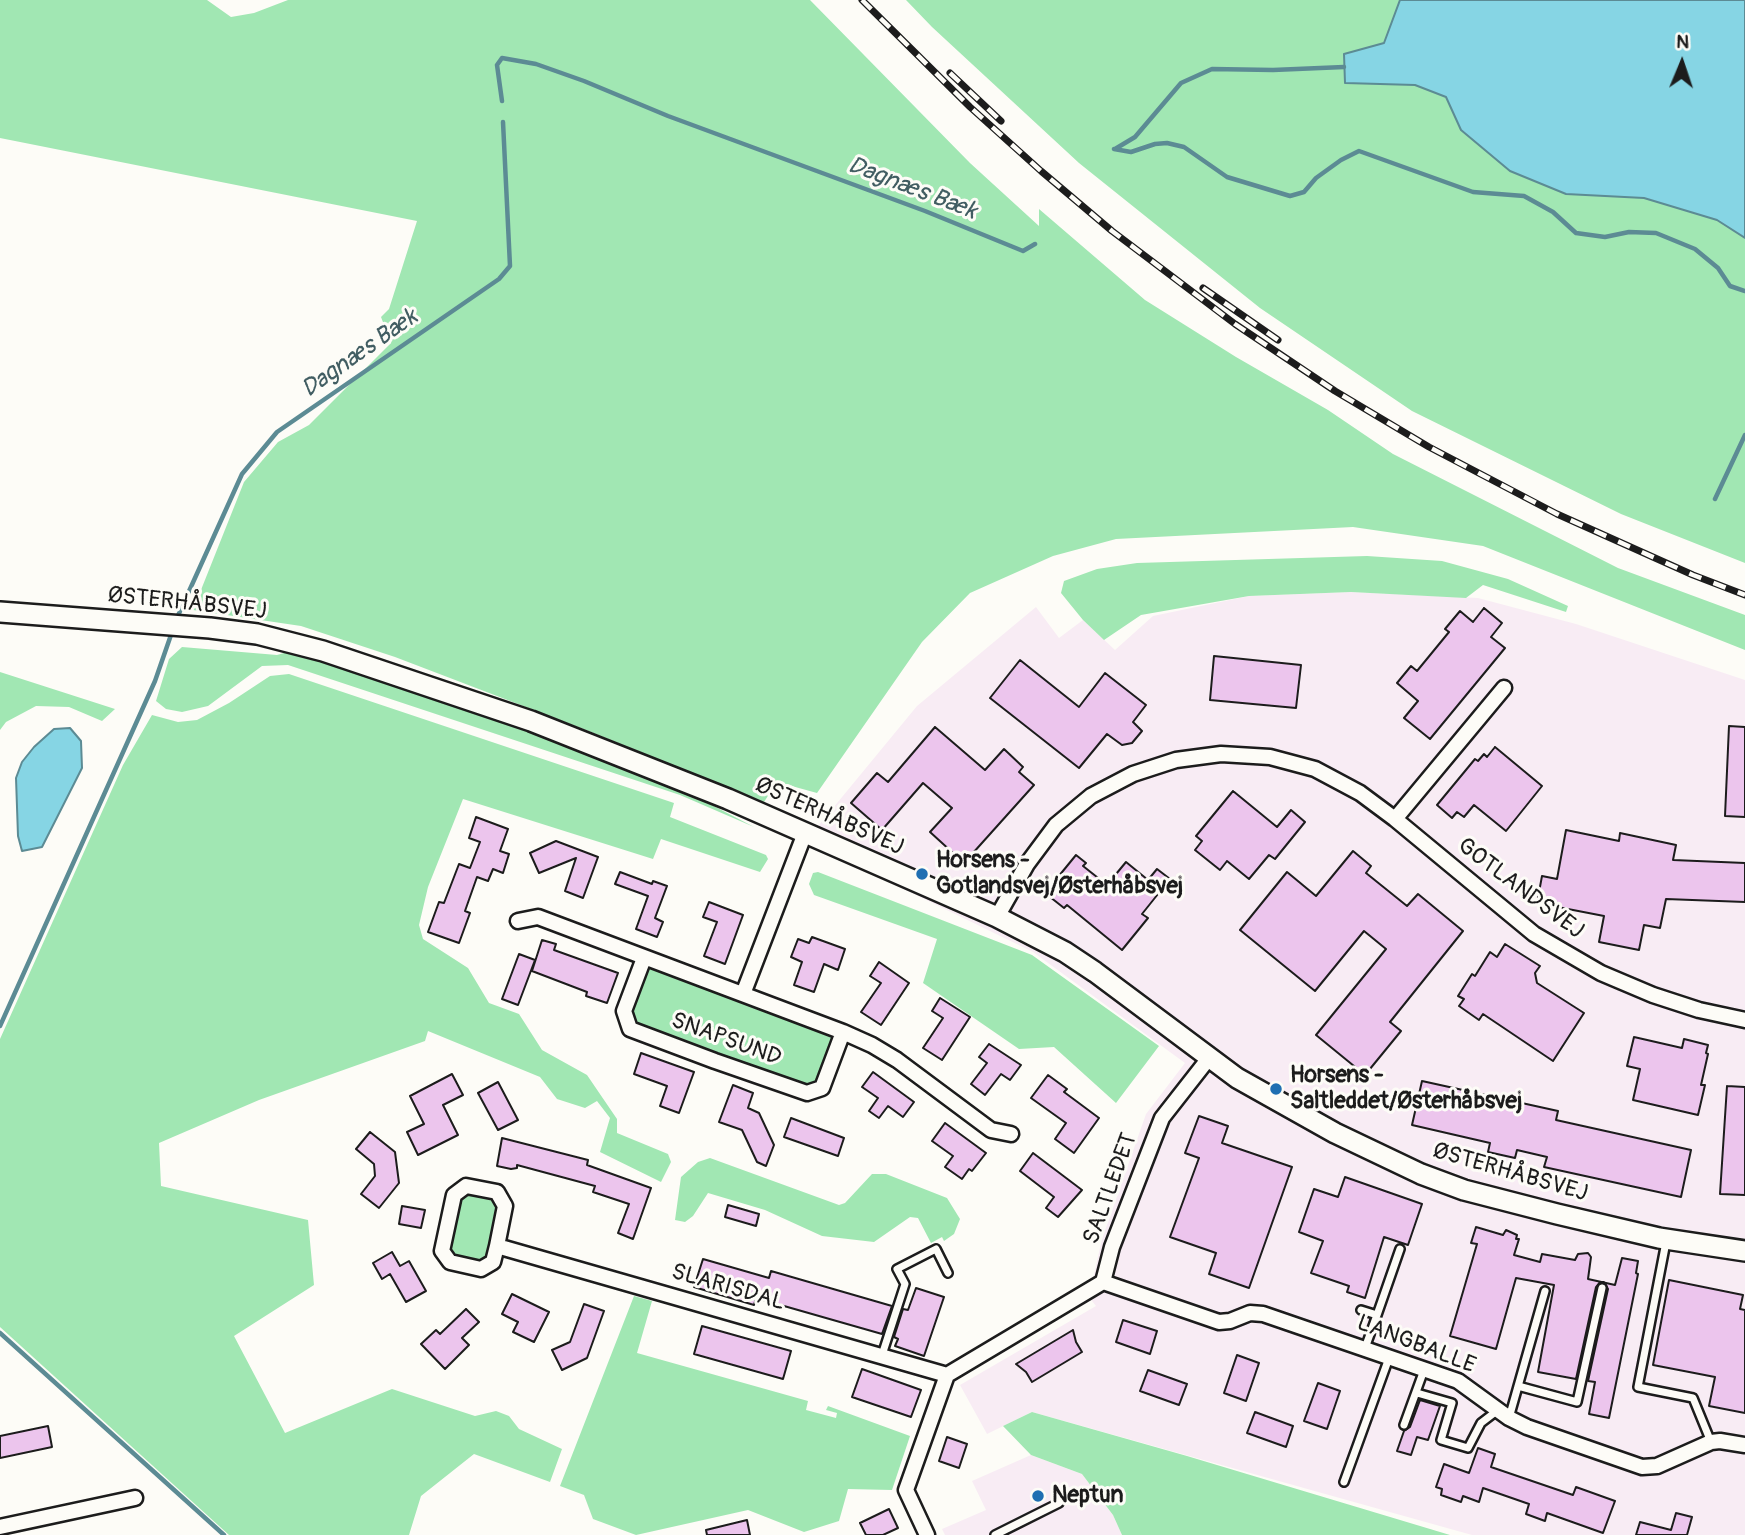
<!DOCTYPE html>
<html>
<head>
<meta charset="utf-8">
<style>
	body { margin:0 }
	#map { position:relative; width:1745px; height:1535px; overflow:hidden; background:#fdfcf7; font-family:Pangolin,sans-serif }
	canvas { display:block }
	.north { position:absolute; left:1647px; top:28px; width:70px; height:70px; -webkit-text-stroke:5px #fdfcf7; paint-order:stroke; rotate:2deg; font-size:19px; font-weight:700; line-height:28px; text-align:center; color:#1c1c1c }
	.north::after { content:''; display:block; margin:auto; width:24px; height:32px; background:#1c1c1c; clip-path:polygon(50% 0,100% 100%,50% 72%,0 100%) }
</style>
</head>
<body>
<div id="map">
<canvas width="1745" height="1535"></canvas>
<div class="north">N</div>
</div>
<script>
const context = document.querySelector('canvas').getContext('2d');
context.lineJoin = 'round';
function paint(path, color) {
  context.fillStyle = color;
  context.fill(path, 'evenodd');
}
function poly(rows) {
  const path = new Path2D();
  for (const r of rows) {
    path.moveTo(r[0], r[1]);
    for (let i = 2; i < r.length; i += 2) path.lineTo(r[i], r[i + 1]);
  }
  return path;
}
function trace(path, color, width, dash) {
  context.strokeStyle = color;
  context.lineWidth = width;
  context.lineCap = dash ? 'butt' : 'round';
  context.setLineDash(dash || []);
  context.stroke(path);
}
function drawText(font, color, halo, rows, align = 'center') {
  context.font = font + ' Pangolin,sans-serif';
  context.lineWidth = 6;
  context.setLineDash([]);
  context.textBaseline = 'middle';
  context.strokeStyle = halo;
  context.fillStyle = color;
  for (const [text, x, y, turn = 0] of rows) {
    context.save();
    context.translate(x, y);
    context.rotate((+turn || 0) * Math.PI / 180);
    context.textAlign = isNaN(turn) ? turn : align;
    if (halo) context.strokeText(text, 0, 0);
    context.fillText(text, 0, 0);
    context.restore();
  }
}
paint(poly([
	[1351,592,1478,598,1576,624,1745,680,1745,1535,1472,1535,1032,1412,987,1434,960,1385,1096,1306,1089,1297,1102,1239,1146,1114,1185,1063,1033,952,871,873,815,850,819,825,917,706,1036,607,1059,638,1083,620,1115,650,1153,616,1249,596],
	[1031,1455,1082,1474,1113,1515,1122,1535,945,1535,942,1529,986,1510,972,1481]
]), '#f8ecf4');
paint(poly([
	[0,0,207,0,231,17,254,13,288,0,810,0,970,163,1039,226,1039,209,1145,300,1236,357,1328,410,1393,454,1618,568,1745,615,1745,650,1483,546,1353,527,1116,539,1053,556,970,593,922,642,817,793,777,782,764,802,586,730,395,657,301,626,193,610,244,482,278,442,309,425,391,343,381,317,389,309,417,221,0,138],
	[906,0,1400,0,1384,43,1345,83,1415,85,1446,97,1461,130,1510,171,1566,194,1644,198,1717,220,1745,238,1745,563,1621,514,1412,411,1260,308,1079,163,932,27],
	[1367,556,1442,561,1508,579,1568,606,1566,612,1483,585,1466,598,1351,592,1249,596,1141,615,1104,640,1083,620,1061,593,1064,581,1097,569,1137,563],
	[182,647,277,655,291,651,438,698,685,791,754,827,680,795,288,665,262,666,208,706,182,712,166,709,156,701,169,659],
	[0,672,115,709,102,721,69,707,36,706,6,722,0,730],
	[289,674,674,803,670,817,766,855,768,859,760,872,661,839,653,859,463,799,428,887,419,925,423,939,468,968,489,1003,519,1014,542,1050,587,1075,617,1119,617,1133,668,1154,671,1162,661,1182,600,1152,610,1118,597,1101,585,1108,557,1099,540,1077,428,1031,425,1041,259,1100,159,1143,161,1186,308,1220,314,1285,234,1336,285,1433,392,1389,475,1416,496,1411,509,1416,519,1429,562,1449,550,1482,474,1454,421,1496,409,1535,229,1535,0,1327,0,1039,123,765,152,715,178,722,197,720,229,703,270,676],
	[818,872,1032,955,1159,1046,1116,1103,1054,1047,1019,1049,923,983,937,939,814,895,809,884,813,873],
	[653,966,828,1033,833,1041,816,1085,809,1089,631,1022,628,1014,644,971],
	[710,1158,839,1205,845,1203,872,1174,886,1174,947,1198,960,1219,954,1234,944,1241,942,1237,931,1243,918,1218,910,1217,874,1242,822,1236,765,1210,708,1193,693,1216,685,1222,675,1220,681,1177,698,1162],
	[467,1193,493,1199,496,1205,486,1258,480,1261,453,1255,449,1249,460,1197],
	[634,1296,652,1301,637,1353,808,1401,806,1410,836,1418,837,1413,826,1410,828,1406,910,1436,892,1490,848,1489,839,1521,804,1532,748,1510,636,1535,593,1519,584,1495,560,1486],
	[1032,1412,1187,1456,1450,1535,1122,1535,1113,1515,1082,1474,1031,1455,1003,1426]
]), '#a1e7b3');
const water = poly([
	[1400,0,1745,0,1745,238,1717,220,1644,198,1566,194,1510,171,1461,130,1446,97,1415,85,1345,83,1344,54,1384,43,1400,0],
	[70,728,81,741,82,768,42,847,22,851,18,836,16,778,22,762,34,747,54,729,70,728]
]);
paint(water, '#86d5e4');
trace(water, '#5c8b94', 2);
trace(poly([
	[502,101,497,65,502,58,536,64,584,81,668,116,925,211,1023,251,1035,244],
	[1114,149,1131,152,1155,144,1167,143,1184,147,1227,177,1290,196,1304,192,1316,178,1341,160,1359,151,1473,192,1524,196,1553,212,1576,233,1605,237,1629,232,1656,233,1695,249,1718,268,1730,286,1745,291],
	[1115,149,1135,137,1181,83,1212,69,1273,70,1344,67],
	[1715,499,1745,435],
	[176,620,242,474,277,432,499,279,510,266,503,122],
	[0,1026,155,681,172,632],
	[0,1333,224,1535]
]), '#5c8b94', 4.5);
const building = poly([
	[1484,608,1502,623,1491,637,1505,648,1430,739,1404,718,1418,701,1397,683,1411,666,1417,671,1449,632,1445,629,1460,611,1473,622,1484,608],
	[1214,656,1301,665,1296,708,1210,700,1214,656],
	[1020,660,1079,707,1105,673,1146,705,1133,722,1142,731,1132,743,1122,745,1107,734,1079,768,990,698,1020,660],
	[1729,726,1745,727,1745,817,1725,816,1729,726],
	[935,727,985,770,1004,749,1023,767,1019,772,1034,785,964,863,930,832,952,808,923,783,882,830,851,803,877,773,888,782,935,727],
	[1495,747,1542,786,1506,831,1474,805,1464,817,1457,812,1452,818,1437,805,1475,759,1478,761,1484,754,1487,757,1495,747],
	[1233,791,1277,827,1291,810,1305,822,1275,859,1269,855,1249,879,1227,861,1220,870,1195,850,1202,841,1196,836,1233,791],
	[476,817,508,829,500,851,509,854,503,873,493,869,488,881,477,877,465,911,470,913,459,943,428,932,439,902,444,903,459,864,470,868,480,842,469,838,476,817],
	[1566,830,1619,841,1620,833,1676,845,1673,860,1745,863,1745,902,1666,899,1660,928,1644,925,1639,950,1599,942,1604,916,1537,903,1542,876,1557,879,1566,830],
	[556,841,598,857,583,898,565,891,576,858,539,873,530,853,556,841],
	[1353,851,1371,866,1366,873,1407,906,1418,894,1463,931,1390,1022,1401,1031,1365,1075,1316,1035,1386,949,1364,931,1315,991,1240,930,1287,872,1316,896,1353,851],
	[1076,855,1086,863,1083,866,1107,885,1126,862,1148,880,1157,869,1170,879,1142,914,1148,918,1122,950,1067,905,1064,908,1045,893,1076,855],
	[620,872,652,884,653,881,667,886,655,918,663,922,657,937,636,929,648,896,615,884,620,872],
	[709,902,743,915,725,964,704,956,717,922,703,917,709,902],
	[812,937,845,949,838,970,824,964,814,992,794,985,802,962,791,957,798,939,809,943,812,937],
	[542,940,556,944,554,950,618,973,607,1003,586,996,587,992,532,971,542,940],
	[1505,944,1540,966,1535,973,1537,983,1584,1013,1553,1061,1483,1014,1479,1020,1459,1006,1464,999,1458,996,1472,974,1475,976,1490,952,1497,957,1505,944],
	[519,954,535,960,518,1005,502,999,519,954],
	[879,962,909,983,881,1025,861,1012,881,983,870,976,879,962],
	[940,998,970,1017,942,1060,923,1048,943,1018,932,1011,940,998],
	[1634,1037,1682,1048,1684,1039,1708,1045,1706,1053,1708,1054,1701,1085,1705,1085,1698,1115,1633,1100,1640,1069,1627,1066,1634,1037],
	[989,1044,1021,1065,1010,1080,1001,1074,985,1095,971,1084,987,1063,979,1057,989,1044],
	[641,1053,694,1072,679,1113,660,1106,667,1086,634,1074,641,1053],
	[873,1072,914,1102,903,1117,888,1106,879,1118,869,1111,878,1098,862,1087,873,1072],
	[452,1074,463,1095,443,1105,458,1135,418,1155,407,1132,424,1124,410,1096,452,1074],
	[1048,1075,1067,1089,1064,1092,1099,1118,1074,1153,1055,1139,1066,1123,1031,1098,1048,1075],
	[1422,1081,1558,1111,1556,1120,1691,1150,1681,1197,1544,1167,1547,1157,1517,1150,1515,1158,1488,1152,1490,1143,1412,1125,1422,1081],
	[498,1082,518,1120,498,1130,478,1093,498,1082],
	[733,1085,753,1093,748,1108,759,1113,774,1145,766,1166,757,1162,742,1130,719,1122,733,1085],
	[1727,1086,1745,1087,1745,1195,1720,1194,1727,1086],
	[1199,1116,1228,1126,1222,1143,1292,1167,1249,1288,1209,1274,1216,1253,1170,1237,1199,1158,1185,1153,1199,1116],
	[791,1118,844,1138,838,1156,784,1137,791,1118],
	[945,1123,986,1153,972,1171,969,1169,962,1179,945,1167,953,1156,932,1141,945,1123],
	[370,1132,395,1152,399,1183,379,1208,361,1194,375,1176,374,1164,356,1149,370,1132],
	[502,1138,588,1160,587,1165,651,1188,633,1239,618,1233,629,1204,593,1192,595,1186,517,1165,517,1168,511,1169,497,1166,502,1138],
	[1033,1153,1082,1190,1058,1217,1046,1208,1054,1197,1020,1171,1033,1153],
	[1345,1177,1422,1204,1408,1245,1384,1237,1365,1298,1347,1292,1349,1286,1311,1273,1323,1241,1299,1232,1314,1189,1338,1197,1345,1177],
	[728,1205,759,1214,756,1226,725,1217,728,1205],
	[402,1206,425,1210,421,1228,399,1224,402,1206],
	[1476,1227,1503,1235,1506,1230,1517,1235,1516,1239,1519,1239,1514,1255,1540,1262,1542,1254,1575,1260,1578,1254,1588,1253,1591,1257,1588,1279,1615,1285,1622,1258,1638,1261,1636,1273,1638,1274,1609,1418,1589,1414,1595,1382,1588,1381,1608,1289,1604,1282,1600,1282,1596,1287,1576,1379,1538,1372,1554,1285,1516,1278,1496,1349,1450,1336,1477,1244,1471,1243,1476,1227],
	[392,1252,400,1266,409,1261,426,1291,406,1302,390,1274,382,1279,373,1263,392,1252],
	[703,1259,769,1278,771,1271,892,1306,882,1334,756,1298,754,1305,694,1287,703,1259],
	[1669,1280,1743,1295,1740,1309,1745,1310,1745,1413,1709,1406,1715,1377,1653,1365,1669,1280],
	[916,1288,944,1297,924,1356,895,1346,898,1339,894,1337,903,1309,908,1310,916,1288],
	[512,1294,549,1312,534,1342,513,1332,518,1322,502,1314,512,1294],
	[584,1304,604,1311,587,1358,562,1370,552,1350,570,1342,584,1304],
	[466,1309,479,1322,462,1338,469,1345,445,1369,421,1344,436,1330,440,1334,466,1309],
	[1123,1320,1157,1331,1150,1354,1116,1342,1123,1320],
	[702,1326,791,1351,783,1379,694,1354,702,1326],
	[1073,1330,1076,1342,1082,1352,1032,1382,1026,1372,1016,1364,1073,1330],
	[1237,1355,1259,1363,1246,1401,1224,1393,1237,1355],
	[862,1369,921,1390,911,1417,852,1397,862,1369],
	[1148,1370,1187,1384,1179,1405,1140,1391,1148,1370],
	[1318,1383,1340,1391,1327,1429,1304,1421,1318,1383],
	[1420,1400,1440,1406,1428,1440,1417,1437,1411,1455,1397,1451,1404,1431,1410,1427,1420,1400],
	[1255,1412,1293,1426,1286,1447,1247,1433,1255,1412],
	[48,1426,52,1447,0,1458,0,1436,48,1426],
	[947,1437,967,1444,959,1468,939,1461,947,1437],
	[1478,1448,1495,1454,1491,1467,1573,1495,1576,1487,1615,1501,1603,1533,1547,1513,1545,1521,1526,1514,1529,1504,1483,1488,1479,1502,1463,1496,1461,1502,1441,1495,1442,1489,1436,1487,1444,1464,1469,1473,1478,1448],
	[889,1509,898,1528,883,1535,866,1535,860,1523,889,1509],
	[1676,1513,1692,1517,1687,1535,1636,1535,1640,1522,1671,1530,1676,1513],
	[747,1520,750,1535,707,1535,706,1530,747,1520]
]);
paint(building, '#ecc5ed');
trace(building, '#1c1c1c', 2);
const lane = poly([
	[1666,1242,1638,1387,1693,1398,1711,1442],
	[1361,1310,1377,1315,1365,1348],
	[1377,1315,1400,1249],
	[882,1355,905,1284,897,1269,936,1249,948,1273],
	[1518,1386,1577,1402,1602,1288],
	[1417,1393,1452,1403,1441,1440,1468,1448,1481,1423,1498,1410],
	[1509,1418,1545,1291],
	[1404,1425,1424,1370],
	[1344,1482,1389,1358],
	[995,1535,1059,1503]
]);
const street = poly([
	[1395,819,1504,688],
	[997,917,1027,864,1056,825,1091,796,1133,774,1176,760,1221,754,1270,757,1315,769,1360,793,1395,819,1534,934,1601,973,1653,995,1699,1010,1745,1020],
	[518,921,538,917,843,1032,872,1045,897,1060,991,1130,1011,1134],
	[644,958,624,1011,630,1029,715,1061,807,1093,822,1088,843,1032],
	[743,994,805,833],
	[497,1246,493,1262,481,1269,450,1262,442,1251,454,1195,466,1186,497,1192,505,1206,497,1246,947,1375],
	[1103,1282,1219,1322,1230,1321,1250,1313,1263,1314,1458,1381,1509,1418,1527,1427,1642,1467,1657,1466,1711,1442,1720,1441,1745,1445],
	[0,1527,135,1498],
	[927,1535,906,1490,947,1375,1103,1282,1112,1247,1162,1118,1209,1058]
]);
const secondary = poly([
	[0,612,210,628,257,634,323,651,531,721,728,799,997,917,1065,952,1095,972,1237,1078,1335,1133,1421,1174,1464,1190,1557,1214,1659,1238,1745,1251]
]);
trace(lane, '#1c1c1c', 12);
trace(street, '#1c1c1c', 19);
trace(secondary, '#1c1c1c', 24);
trace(lane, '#fdfcf7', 7);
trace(street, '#fdfcf7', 14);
trace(secondary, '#fdfcf7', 19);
const rail = poly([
	[862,0,970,107,1041,171,1112,231,1235,324,1335,391,1429,447,1557,514,1693,575,1745,595],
	[950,73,1001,121],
	[1203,288,1278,340]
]);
trace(rail, '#1c1c1c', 7);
trace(rail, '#fdfcf7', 4.5, [13]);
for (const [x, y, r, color] of [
	[922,874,7,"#1f6fb2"],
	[1276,1089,7,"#1f6fb2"],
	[1038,1496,7,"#1f6fb2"]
]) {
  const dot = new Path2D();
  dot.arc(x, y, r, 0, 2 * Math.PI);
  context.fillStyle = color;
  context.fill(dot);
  trace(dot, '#fdfcf7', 2.5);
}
drawText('23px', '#1c1c1c', '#fdfcf7', [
	["ØSTERHÅBSVEJ",187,604,6],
	["ØSTERHÅBSVEJ",829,817,24],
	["GOTLANDSVEJ",1520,889,37],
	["SNAPSUND",726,1040,20],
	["ØSTERHÅBSVEJ",1510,1173,16],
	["SALTLEDET",1111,1189,-70],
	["SLARISDAL",728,1288,16],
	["LANGBALLE",1416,1345,21]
]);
drawText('bold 23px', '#1c1c1c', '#fdfcf7', [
	["Horsens -",936,861],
	["Gotlandsvej/Østerhåbsvej",936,887],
	["Horsens -",1290,1076],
	["Saltleddet/Østerhåbsvej",1290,1102],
	["Neptun",1052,1496]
], 'left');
drawText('italic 24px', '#415d62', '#fdfcf7', [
	["Dagnæs Bæk",912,189,21],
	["Dagnæs Bæk",360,354,-35]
]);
</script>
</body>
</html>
